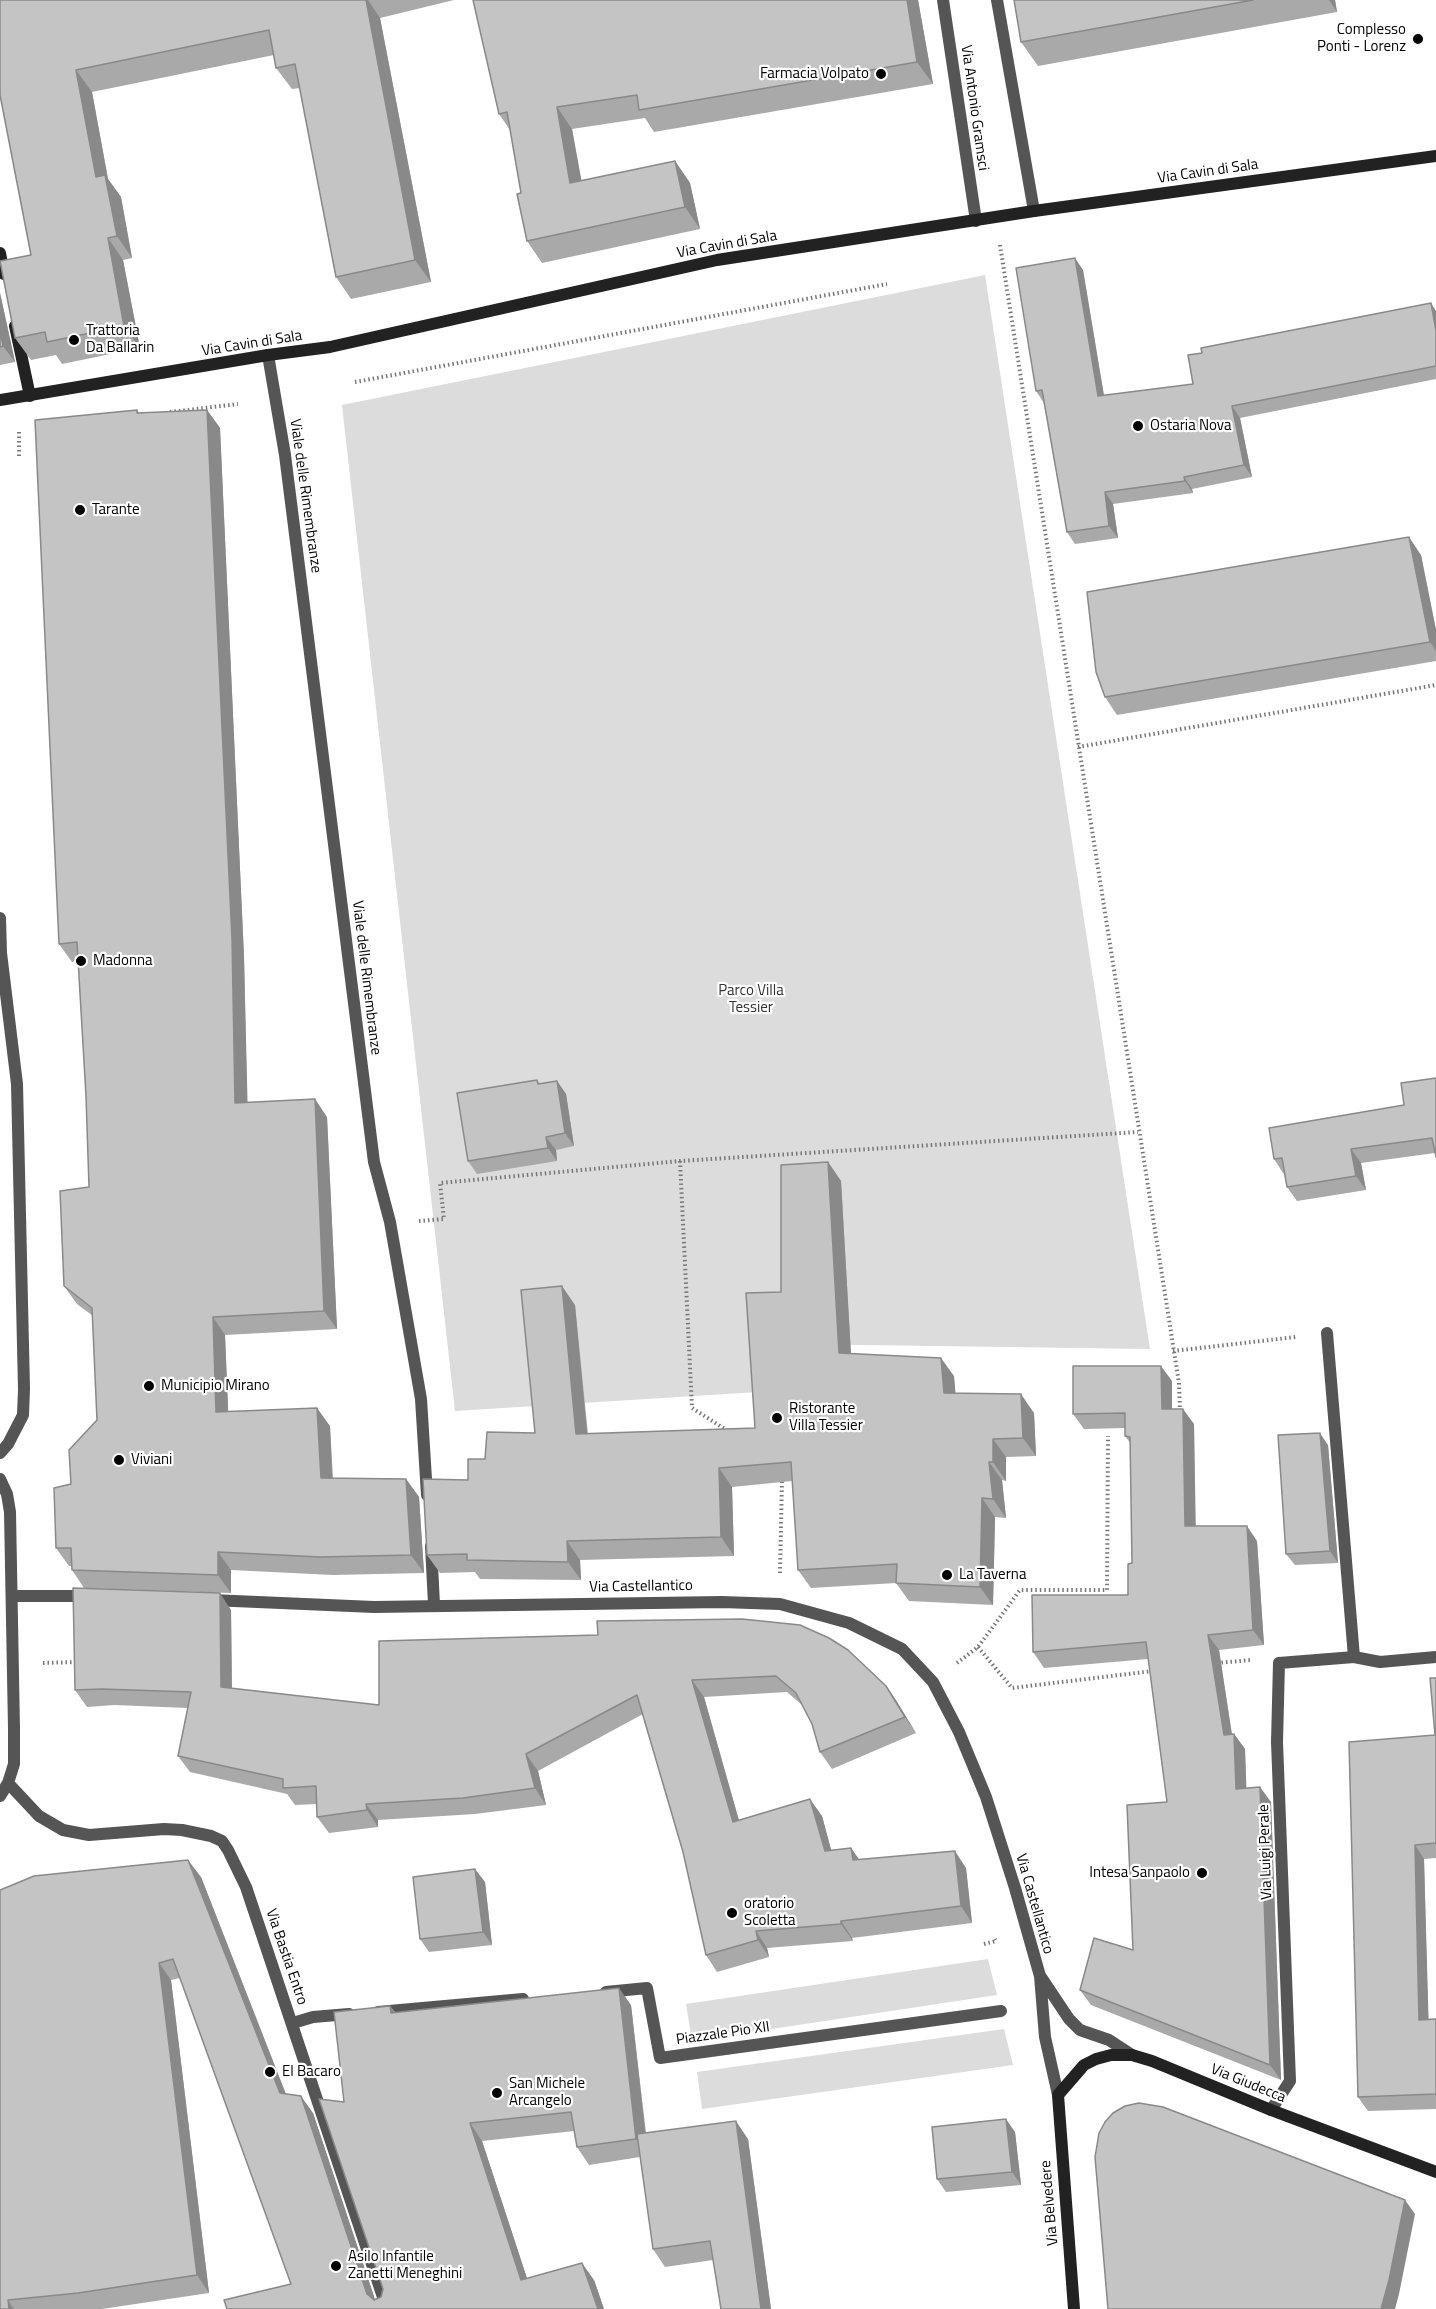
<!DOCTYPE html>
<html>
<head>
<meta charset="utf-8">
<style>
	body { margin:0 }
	canvas { display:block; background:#fff }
</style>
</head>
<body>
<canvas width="1436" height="2309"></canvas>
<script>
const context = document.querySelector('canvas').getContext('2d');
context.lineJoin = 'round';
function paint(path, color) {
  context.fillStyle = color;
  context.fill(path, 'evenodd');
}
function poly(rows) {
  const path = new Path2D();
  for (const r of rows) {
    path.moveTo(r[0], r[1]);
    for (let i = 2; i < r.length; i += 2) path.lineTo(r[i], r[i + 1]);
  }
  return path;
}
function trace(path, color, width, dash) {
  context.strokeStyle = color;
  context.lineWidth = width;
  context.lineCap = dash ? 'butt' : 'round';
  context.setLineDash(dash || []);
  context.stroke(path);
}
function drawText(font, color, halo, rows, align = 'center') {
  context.font = font + ' "Titillium Web",sans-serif';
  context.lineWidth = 4.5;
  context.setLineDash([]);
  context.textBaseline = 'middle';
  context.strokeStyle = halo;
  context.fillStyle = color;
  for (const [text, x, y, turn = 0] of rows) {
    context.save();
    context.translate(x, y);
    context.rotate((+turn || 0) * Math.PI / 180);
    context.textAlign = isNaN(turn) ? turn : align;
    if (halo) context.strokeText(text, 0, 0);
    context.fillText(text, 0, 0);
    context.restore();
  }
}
paint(poly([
	[985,275,1150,1349,793,1344,790,1390,455,1411,342,405],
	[988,1959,997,1995,692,2041,686,2004],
	[1004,2029,1013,2065,702,2109,697,2072]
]), '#dcdcdc');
trace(poly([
	[1000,245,1179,1383,1180,1412],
	[355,382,887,284],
	[170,412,238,404],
	[19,456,19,429],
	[1078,747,1436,685],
	[680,1161,692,1408,728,1431],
	[419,1221,444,1219,440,1183,680,1161,1138,1132],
	[1173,1351,1296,1337],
	[780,1573,782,1478],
	[978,1647,1012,1688,1153,1671],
	[43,1663,77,1662],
	[957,1663,978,1647,1020,1590,1107,1590,1108,1436],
	[1217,1663,1251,1660],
	[984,1944,996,1941,995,1939]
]), '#777', 4, [1.5, 3]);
trace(poly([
	[1354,1657,1380,1662,1436,1657]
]), '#555', 12);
trace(poly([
	[943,0,976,221],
	[997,0,1034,211],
	[268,355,285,455,374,1162,390,1222,421,1399,427,1495],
	[0,918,1,953,17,1084,24,1389,23,1415,8,1444,0,1453],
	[0,1479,7,1494,10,1512,14,1729,14,1764,8,1783,0,1796],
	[431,1546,434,1604],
	[12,1596,89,1596],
	[211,1600,374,1607,722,1602,780,1604,849,1623,902,1649,933,1682,959,1732,986,1797,1015,1888,1040,1976,1045,2037,1058,2095],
	[8,1783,39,1816,63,1830,89,1835,164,1829,182,1830,211,1836,222,1841,228,1850,246,1887,387,2309],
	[1041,1977,1069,2019,1080,2030,1109,2040,1132,2055],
	[606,1992,647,1988,660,2058,1001,2011],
	[378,2012,523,1999],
	[293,2023,313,2017,349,2014],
	[1271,2110,1290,2081,1277,1742,1279,1663,1354,1657,1327,1333]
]), '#555', 12);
trace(poly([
	[0,253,4,274],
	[15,326,30,396],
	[0,400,268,355,330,347,717,260,1034,211,1436,156],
	[1074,2309,1058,2095,1084,2065,1096,2059,1111,2055,1132,2055,1152,2061,1271,2110,1436,2172]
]), '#222', 12);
paint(poly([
	[0,0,454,0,380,18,431,282,351,299,336,277,300,88,292,89,276,68,274,55,92,92,108,179,121,197,132,258,123,260,140,348,62,364,56,355,31,360,15,338,31,255],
	[918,0,933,84,654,132,645,118,572,129,581,181,675,161,690,183,700,229,542,263,527,241,521,193,510,130,499,114],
	[1014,0,1335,0,1337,12,1038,66,1021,42],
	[1083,270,1104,396,1193,384,1436,311,1436,379,1240,418,1252,477,1192,489,1193,493,1113,504,1118,538,1075,544,1067,532,1044,403,1036,391],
	[0,293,15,362,0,365],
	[137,410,139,413,207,410,220,428,244,957,247,1102,327,1117,337,1329,225,1335,228,1411,330,1426,333,1478,406,1479,419,1497,424,1573,333,1575,231,1570,231,1593,84,1588,72,1570,72,1566,69,1566,56,1548,71,1484,97,1420,93,1316,77,1304,64,1286,89,1187,86,1096,78,961,72,962,59,944],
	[1421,555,1436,630,1436,661,1117,715,1105,697],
	[1436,1078,1435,1153,1361,1163,1366,1190,1297,1201,1287,1187,1284,1173,1283,1173,1274,1159,1404,1105],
	[537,1080,540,1084,557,1081,566,1094,574,1146,556,1150,557,1161,477,1174,468,1161],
	[828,1162,841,1181,851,1354,954,1376,955,1393,1034,1413,1036,1456,1006,1457,1006,1481,1002,1480,1006,1518,995,1517,993,1605,909,1601,896,1583,811,1588,798,1570,792,1481,732,1487,734,1556,580,1560,581,1580,480,1579,475,1572,440,1573,427,1555,468,1480,485,1459,535,1433,575,1305,588,1434,755,1428,781,1292],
	[1172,1381,1172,1409,1194,1424,1195,1526,1257,1541,1264,1645,1219,1650,1232,1734,1234,1734,1245,1749,1246,1788,1271,1802,1281,2080,1091,2005,1080,1990,1133,1950,1167,1802,1148,1659,1044,1668,1033,1652,1128,1595,1132,1563,1131,1444,1125,1436,1125,1428,1084,1429,1073,1414],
	[1328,1445,1338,1563,1295,1565,1286,1554],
	[231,1610,232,1688,379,1705,379,1641,886,1686,897,1702,916,1733,832,1769,820,1752,812,1724,802,1705,787,1692,704,1697,739,1820,822,1816,831,1850,851,1848,859,1860,966,1868,972,1923,852,1938,853,1941,767,1948,769,1957,717,1972,706,1955,683,1852,643,1714,538,1771,546,1805,475,1814,378,1820,378,1827,329,1833,317,1817,317,1804,295,1805,287,1794,190,1772,178,1756,188,1708,114,1705,87,1707,75,1690],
	[1436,1678,1436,1858,1424,1859,1428,2020,1436,2019,1436,2109,1368,2111,1358,2097,1435,1735],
	[201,1877,286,2094,313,2113,375,2299,381,2297,383,2289,344,2102,390,2006,396,2013,631,2005,646,2133,748,2139,771,2309,721,2309,713,2260,665,2267,653,2249,640,2157,589,2165,577,2147,574,2131,482,2141,527,2278,594,2280,604,2309,227,2309,291,2284,180,1978,171,1980,209,2293,102,2309,0,2309,0,1890],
	[485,1882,492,1945,429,1952,420,1939],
	[1015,2132,1021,2185,946,2192,937,2179]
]), '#a9a9a9');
paint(poly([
	[366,0,368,0,380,18,431,282,415,260],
	[907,0,918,0,933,84,917,62],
	[1329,0,1335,0,1337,12],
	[76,70,92,92,108,179,121,197,132,258,117,236,96,177],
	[557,107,572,129,586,205,570,183],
	[675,161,690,183,700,229,685,207],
	[108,238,123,260,140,348,124,326],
	[1075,258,1083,270,1106,408,1098,396],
	[0,293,15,362,3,346,0,331],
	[1431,303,1436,311,1436,331],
	[1232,406,1240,418,1252,477,1244,465],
	[207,410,220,428,244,957,248,1121,235,1103],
	[1184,477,1192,489,1193,493,1185,481],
	[1105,492,1113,504,1118,538,1109,526],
	[1409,537,1421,555,1436,630,1436,651,1430,642],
	[557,1081,566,1094,574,1146,565,1133],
	[315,1099,327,1117,337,1329,324,1311],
	[546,1137,556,1150,557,1161,548,1148],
	[1351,1149,1361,1163,1366,1190,1356,1176],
	[828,1162,841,1181,852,1372,839,1353],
	[562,1286,575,1305,589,1453,576,1434],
	[213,1317,225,1335,229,1430,216,1412],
	[941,1358,954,1376,957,1411,944,1393],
	[1161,1366,1172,1381,1172,1424,1162,1409],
	[1021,1394,1034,1413,1036,1456,1023,1438],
	[317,1408,330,1426,333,1496,321,1478],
	[1183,1409,1194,1424,1196,1541,1185,1526],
	[1320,1433,1328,1445,1338,1563,1330,1551],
	[993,1439,1006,1457,1006,1481,993,1462],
	[989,1462,1002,1480,1006,1518,993,1499],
	[719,1468,732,1487,734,1556,721,1537],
	[406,1479,419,1497,424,1573,411,1555],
	[982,1498,995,1517,993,1605,980,1587],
	[1247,1526,1257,1541,1264,1645,1253,1630],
	[567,1541,580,1560,581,1580,568,1562],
	[218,1552,231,1570,231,1593,218,1575],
	[220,1593,231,1610,232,1704,221,1687],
	[1208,1635,1219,1650,1234,1749,1234,1734,1245,1749,1247,1804,1236,1789,1224,1735],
	[692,1680,704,1697,744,1839,733,1822],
	[886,1686,897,1702,916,1733,905,1717],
	[526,1754,538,1771,546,1805,535,1788],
	[1260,1787,1271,1802,1281,2080,1270,2065],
	[810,1799,822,1816,836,1868,825,1851],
	[366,1804,378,1820,378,1827,367,1810],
	[1415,1845,1424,1859,1429,2034,1419,2020],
	[851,1848,863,1865,853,1860],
	[955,1851,966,1868,972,1923,961,1906],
	[188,1860,201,1877,292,2110,280,2093],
	[475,1869,485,1882,492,1945,483,1932],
	[841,1921,852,1938,853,1941,841,1924],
	[756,1931,767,1948,769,1957,758,1940],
	[159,1963,171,1980,209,2293,197,2275],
	[619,1988,631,2005,648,2156,636,2139],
	[390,2006,403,2023,391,2013],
	[301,2096,313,2113,378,2309,367,2294],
	[1006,2119,1015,2132,1021,2185,1012,2172],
	[736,2121,748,2139,771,2309,761,2309],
	[470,2123,482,2141,533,2297,521,2280],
	[1405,2200,1415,2214,1399,2294,1395,2309,1381,2309],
	[582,2263,594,2280,604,2309,598,2309],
	[8,2300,14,2309,9,2309]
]), '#898989');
const building = poly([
	[0,0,366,0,415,260,336,277,295,64,276,68,269,30,76,70,96,177,105,175,117,236,108,238,124,326,47,342,45,332,15,338,0,261,31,255,0,95,0,0],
	[473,0,907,0,917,62,639,110,637,95,557,107,570,183,675,161,685,207,527,241,517,194,521,193,507,112,499,114,473,0],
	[1014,0,1253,0,1021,42,1014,0],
	[1075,258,1098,396,1193,384,1188,355,1202,353,1201,348,1431,303,1436,331,1436,366,1232,406,1244,465,1184,477,1185,481,1105,492,1109,526,1067,532,1042,390,1036,391,1016,268,1075,258],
	[0,331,3,346,0,347,0,331],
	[137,410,137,413,207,410,232,939,235,1103,315,1099,324,1311,213,1317,216,1412,317,1408,321,1478,406,1479,411,1555,320,1557,218,1552,218,1575,72,1570,71,1548,56,1548,54,1488,71,1484,69,1450,97,1420,92,1308,64,1286,60,1191,89,1187,86,1096,77,942,59,944,35,420,137,410],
	[1409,537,1430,642,1105,697,1096,672,1087,592,1409,537],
	[1436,1078,1436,1157,1432,1138,1351,1149,1356,1176,1287,1187,1282,1158,1274,1159,1269,1128,1404,1105,1401,1083,1436,1078],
	[537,1080,538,1084,557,1081,565,1133,546,1137,548,1148,468,1161,457,1093,537,1080],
	[828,1162,839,1353,941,1358,944,1393,1021,1394,1023,1438,993,1439,993,1462,989,1462,993,1499,982,1498,980,1587,896,1583,897,1564,798,1570,791,1462,719,1468,721,1537,567,1541,568,1562,467,1560,467,1554,427,1555,423,1479,468,1480,468,1459,485,1459,487,1432,535,1433,521,1290,562,1286,576,1434,755,1428,746,1293,781,1292,781,1165,828,1162],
	[1073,1366,1161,1366,1162,1409,1183,1409,1185,1526,1247,1526,1253,1630,1208,1635,1224,1735,1234,1734,1236,1789,1260,1787,1270,2065,1080,1990,1094,1938,1133,1950,1127,1805,1167,1802,1146,1642,1033,1652,1032,1595,1128,1595,1128,1564,1132,1563,1130,1437,1125,1436,1125,1413,1073,1414,1073,1366],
	[1320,1433,1330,1551,1286,1554,1278,1435,1320,1433],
	[73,1588,220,1593,221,1687,379,1705,379,1641,598,1635,597,1621,742,1619,800,1625,829,1638,848,1650,886,1686,905,1717,820,1752,812,1724,796,1693,776,1676,692,1680,733,1822,810,1799,825,1851,851,1848,853,1860,955,1851,961,1906,841,1921,841,1924,756,1931,758,1940,706,1955,683,1852,637,1695,526,1754,535,1788,463,1798,366,1804,367,1810,317,1817,316,1786,283,1788,283,1779,178,1756,191,1692,102,1689,75,1690,73,1588],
	[1430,1678,1436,1678,1436,1843,1415,1845,1419,2020,1436,2019,1436,2094,1358,2097,1349,1742,1435,1735,1430,1678],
	[188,1860,280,2093,301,2096,367,2294,374,2300,381,2297,383,2289,319,2099,344,2102,334,2012,390,2006,391,2013,619,1988,636,2139,577,2147,571,2112,470,2123,521,2280,582,2263,598,2309,227,2309,224,2300,291,2284,173,1959,159,1963,197,2275,78,2293,8,2300,9,2309,0,2309,0,1890,34,1876,188,1860],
	[475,1869,483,1932,420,1939,413,1877,475,1869],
	[1139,2103,1163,2107,1405,2200,1389,2280,1381,2309,1108,2309,1095,2157,1099,2133,1105,2122,1113,2113,1125,2106,1139,2103],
	[1006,2119,1012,2172,937,2179,932,2127,1006,2119],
	[736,2121,761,2309,721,2309,710,2241,653,2249,637,2134,736,2121]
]);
paint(building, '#c4c4c4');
trace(building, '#898989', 1.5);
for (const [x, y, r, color] of [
	[1418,39,6,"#000"],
	[881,74,6,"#000"],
	[74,340,6,"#000"],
	[1138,426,6,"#000"],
	[80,510,6,"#000"],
	[81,961,6,"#000"],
	[149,1386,6,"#000"],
	[777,1418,6,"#000"],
	[119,1460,6,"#000"],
	[947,1575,6,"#000"],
	[1202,1873,6,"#000"],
	[732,1913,6,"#000"],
	[270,2072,6,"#000"],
	[497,2093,6,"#000"],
	[336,2266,6,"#000"]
]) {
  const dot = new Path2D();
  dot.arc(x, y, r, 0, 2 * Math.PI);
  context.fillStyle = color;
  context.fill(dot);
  trace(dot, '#fff', 2);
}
drawText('15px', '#000', '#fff', [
	["Complesso",1406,30,"right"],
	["Ponti - Lorenz",1406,47,"right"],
	["Farmacia Volpato",869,74,"right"],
	["Trattoria",86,331],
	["Da Ballarin",86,348],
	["Ostaria Nova",1150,426],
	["Tarante",92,510],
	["Madonna",93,961],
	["Municipio Mirano",161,1386],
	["Ristorante",789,1409],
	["Villa Tessier",789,1426],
	["Viviani",131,1460],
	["La Taverna",959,1575],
	["Intesa Sanpaolo",1190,1873,"right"],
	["oratorio",744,1904],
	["Scoletta",744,1921],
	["El Bacaro",282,2072],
	["San Michele",509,2084],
	["Arcangelo",509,2101],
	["Asilo Infantile",348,2257],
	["Zanetti Meneghini",348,2274]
], 'left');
drawText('15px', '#000', '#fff', [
	["Via Antonio Gramsci",974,108,82],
	["Via Cavin di Sala",1208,172,-8],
	["Via Cavin di Sala",727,245,-10],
	["Via Cavin di Sala",252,344,-9],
	["Viale delle Rimembranze",305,496,82],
	["Viale delle Rimembranze",366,978,83],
	["Via Castellantico",641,1587,-1],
	["Via Luigi Perale",1266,1852,-92],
	["Via Castellantico",1034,1904,74],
	["Via Bastia Entro",286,1957,71],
	["Piazzale Pio XII",723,2034,-8],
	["Via Giudecca",1248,2084,22],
	["Via Belvedere",1050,2203,-95]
]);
drawText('15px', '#333', '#fff', [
	["Parco Villa",751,991],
	["Tessier",751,1008]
]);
</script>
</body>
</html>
